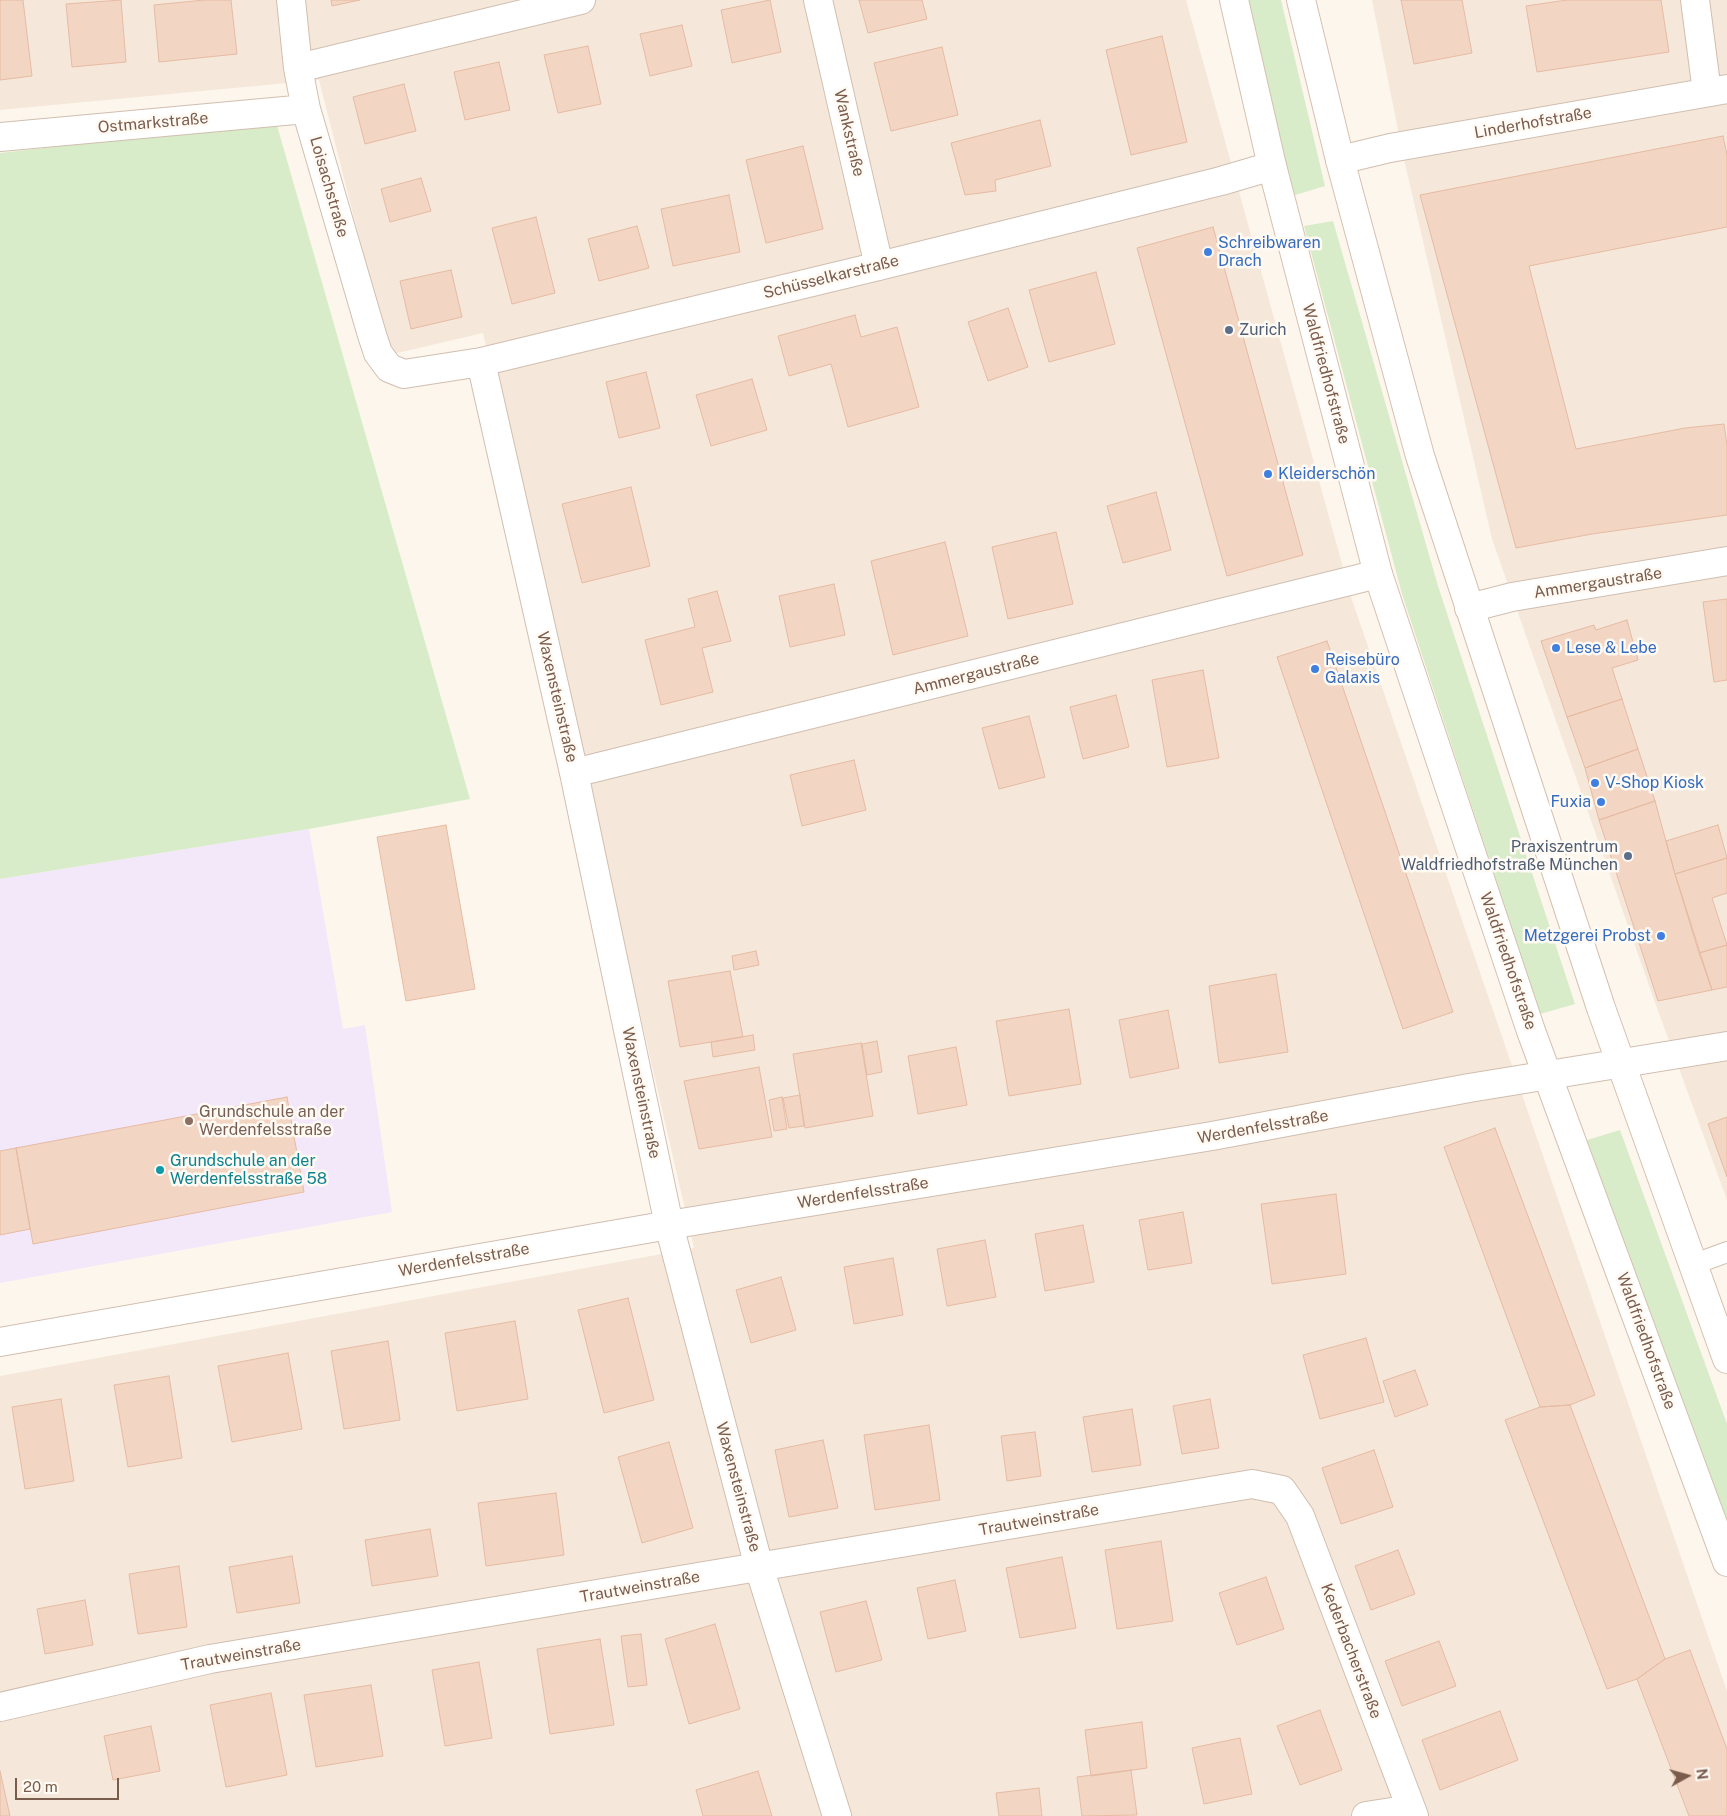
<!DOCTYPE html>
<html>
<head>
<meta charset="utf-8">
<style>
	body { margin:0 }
	#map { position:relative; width:1727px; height:1816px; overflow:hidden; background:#fdf6ec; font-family:"Public Sans",sans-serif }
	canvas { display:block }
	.north { position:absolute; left:1662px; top:1751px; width:50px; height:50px; -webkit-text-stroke:4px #fffaf3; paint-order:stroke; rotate:83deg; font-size:14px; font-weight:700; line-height:20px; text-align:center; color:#7a5c4d }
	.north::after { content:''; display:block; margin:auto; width:18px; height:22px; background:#7a5c4d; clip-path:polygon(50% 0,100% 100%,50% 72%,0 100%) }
	.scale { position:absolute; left:15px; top:1778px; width:104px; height:22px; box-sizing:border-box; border:2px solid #7a5c4d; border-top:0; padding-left:6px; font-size:15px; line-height:18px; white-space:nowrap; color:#7a5c4d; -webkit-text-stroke:4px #fffaf3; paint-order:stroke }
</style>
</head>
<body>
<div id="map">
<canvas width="1727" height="1816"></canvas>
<div class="north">N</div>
<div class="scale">20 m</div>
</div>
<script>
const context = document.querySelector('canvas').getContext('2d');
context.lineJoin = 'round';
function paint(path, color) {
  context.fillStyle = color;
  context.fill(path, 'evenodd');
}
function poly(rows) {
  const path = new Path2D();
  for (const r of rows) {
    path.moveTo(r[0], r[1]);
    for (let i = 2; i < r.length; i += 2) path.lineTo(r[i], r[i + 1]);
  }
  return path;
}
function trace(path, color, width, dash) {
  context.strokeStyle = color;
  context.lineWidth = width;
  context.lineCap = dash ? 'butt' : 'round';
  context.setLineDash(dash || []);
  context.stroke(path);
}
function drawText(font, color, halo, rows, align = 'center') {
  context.font = font + ' "Public Sans",sans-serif';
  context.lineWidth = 5;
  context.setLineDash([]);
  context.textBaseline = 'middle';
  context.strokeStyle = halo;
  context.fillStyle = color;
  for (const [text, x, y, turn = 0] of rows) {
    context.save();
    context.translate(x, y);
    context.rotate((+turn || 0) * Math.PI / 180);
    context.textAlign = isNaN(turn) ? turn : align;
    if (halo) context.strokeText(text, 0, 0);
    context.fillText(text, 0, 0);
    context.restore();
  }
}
paint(poly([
	[0,0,1186,0,1352,600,1727,1691,1727,1816,0,1816,0,1376,694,1248,483,333,389,355,319,80,0,110],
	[1372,0,1727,0,1727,1200,1653,997,1492,539,1403,155]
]), '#f5e8da');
paint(poly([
	[309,829,343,1029,365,1025,392,1212,0,1283,0,879]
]), '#f3e8fa');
paint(poly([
	[1246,0,1281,0,1325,186,1292,196],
	[276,122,470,799,309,829,0,879,0,153],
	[1333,221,1438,586,1575,1004,1540,1014,1402,594,1304,226],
	[1620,1130,1727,1424,1727,1527,1587,1140]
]), '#d8ecc9');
const building = poly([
	[0,0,23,0,32,76,0,80,0,0],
	[121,0,126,62,72,67,66,4,121,0],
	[204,0,231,0,237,54,159,62,154,5,204,0],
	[331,0,360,0,332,6,331,0],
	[770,0,781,52,732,63,721,10,770,0],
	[859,0,922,0,927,19,868,33,859,0],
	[1401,0,1462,0,1472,53,1414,64,1401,0],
	[1567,0,1661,0,1669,52,1537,72,1526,6,1567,0],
	[682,25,692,66,650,76,640,34,682,25],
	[1162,36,1187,142,1131,155,1106,50,1162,36],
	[588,46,601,104,558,113,544,55,588,46],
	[942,47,958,115,891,131,874,63,942,47],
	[499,62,510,110,465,120,454,72,499,62],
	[404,84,416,131,365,144,353,97,404,84],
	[1040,120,1051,166,995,180,996,191,965,195,951,143,1040,120],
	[1723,136,1727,155,1727,227,1529,266,1576,449,1685,428,1724,424,1727,445,1727,515,1592,534,1516,548,1420,195,1723,136],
	[803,146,823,229,766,243,746,160,803,146],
	[421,178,431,211,390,222,381,189,421,178],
	[729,195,740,252,673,266,661,209,729,195],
	[536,217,555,293,512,304,492,228,536,217],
	[637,226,649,268,599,281,588,239,637,226],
	[1213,227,1303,555,1227,576,1137,248,1213,227],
	[451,270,462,317,411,329,400,281,451,270],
	[1096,272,1115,344,1049,362,1029,290,1096,272],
	[1008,308,1028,367,988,381,968,322,1008,308],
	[855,315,861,337,897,327,919,407,848,427,831,364,789,376,778,336,855,315],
	[646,372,660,428,619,438,606,382,646,372],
	[752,379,767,430,711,446,696,395,752,379],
	[631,487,650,566,582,583,562,504,631,487],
	[1156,492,1171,550,1123,563,1107,506,1156,492],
	[1056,532,1073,604,1008,619,992,547,1056,532],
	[945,542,968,636,893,655,871,561,945,542],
	[834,584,845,635,790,647,779,596,834,584],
	[717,591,731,641,702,648,713,692,661,705,645,640,695,627,688,599,717,591],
	[1727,599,1727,680,1714,682,1703,602,1727,599],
	[1627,620,1638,660,1612,668,1622,699,1567,717,1541,641,1594,625,1596,630,1627,620],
	[1327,641,1453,1012,1403,1029,1277,657,1327,641],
	[1203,670,1219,758,1167,767,1152,680,1203,670],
	[1116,695,1129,747,1083,759,1070,707,1116,695],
	[1622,699,1638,749,1585,768,1567,717,1622,699],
	[1029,716,1045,777,999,789,982,728,1029,716],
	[1638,749,1655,801,1599,820,1585,768,1638,749],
	[854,760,866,810,802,826,790,775,854,760],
	[1655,801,1675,874,1712,990,1658,1001,1599,820,1655,801],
	[446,825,475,989,406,1001,377,837,446,825],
	[1718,825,1727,858,1675,874,1666,841,1718,825],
	[1727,858,1727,893,1712,898,1727,945,1699,953,1675,874,1727,858],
	[1727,945,1727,987,1712,990,1699,953,1727,945],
	[756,951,759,965,734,970,732,956,756,951],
	[730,971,743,1037,680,1047,668,981,730,971],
	[1276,974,1288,1052,1219,1063,1209,986,1276,974],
	[1069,1009,1081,1084,1009,1096,996,1021,1069,1009],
	[1168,1010,1179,1068,1130,1078,1119,1020,1168,1010],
	[753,1035,755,1050,713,1057,711,1042,753,1035],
	[877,1041,882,1072,867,1075,862,1044,877,1041],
	[861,1043,873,1116,805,1128,793,1054,861,1043],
	[956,1047,967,1105,918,1114,908,1056,956,1047],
	[759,1067,772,1137,699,1149,684,1081,759,1067],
	[800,1095,804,1126,789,1128,783,1098,800,1095],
	[287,1097,304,1192,33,1244,16,1148,287,1097],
	[782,1097,787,1129,774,1131,769,1100,782,1097],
	[1727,1117,1727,1177,1708,1124,1727,1117],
	[1495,1128,1595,1395,1570,1405,1540,1407,1444,1147,1495,1128],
	[16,1148,30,1229,0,1235,0,1151,16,1148],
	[1336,1194,1346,1274,1272,1284,1261,1204,1336,1194],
	[1183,1212,1192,1263,1148,1270,1139,1220,1183,1212],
	[1083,1225,1094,1282,1045,1291,1035,1234,1083,1225],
	[985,1240,996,1297,947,1306,937,1249,985,1240],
	[893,1258,903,1315,854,1324,844,1267,893,1258],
	[781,1277,796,1330,751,1343,736,1290,781,1277],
	[628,1298,654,1400,604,1413,578,1310,628,1298],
	[515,1321,528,1399,457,1411,445,1333,515,1321],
	[1366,1338,1384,1402,1320,1419,1303,1355,1366,1338],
	[388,1341,400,1420,344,1429,331,1351,388,1341],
	[288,1353,302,1429,232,1442,218,1366,288,1353],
	[1415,1370,1428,1405,1395,1417,1383,1381,1415,1370],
	[169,1376,182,1458,128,1467,114,1385,169,1376],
	[61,1399,74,1481,25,1489,12,1407,61,1399],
	[1210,1399,1219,1448,1182,1454,1173,1406,1210,1399],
	[1570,1405,1665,1659,1637,1679,1607,1689,1505,1420,1540,1407,1570,1405],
	[1132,1409,1141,1465,1092,1472,1083,1417,1132,1409],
	[929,1425,940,1500,875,1510,864,1435,929,1425],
	[1035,1432,1041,1476,1007,1481,1001,1436,1035,1432],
	[823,1440,838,1508,789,1517,775,1450,823,1440],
	[669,1442,693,1528,642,1543,618,1457,669,1442],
	[1374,1450,1393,1507,1341,1524,1322,1468,1374,1450],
	[556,1493,564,1555,486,1566,478,1503,556,1493],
	[430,1529,438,1576,372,1586,365,1540,430,1529],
	[1161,1541,1173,1621,1117,1629,1105,1550,1161,1541],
	[1398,1550,1415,1594,1371,1610,1355,1566,1398,1550],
	[292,1556,300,1603,237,1613,229,1567,292,1556],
	[1062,1557,1076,1628,1020,1638,1006,1568,1062,1557],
	[179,1566,187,1627,138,1634,129,1574,179,1566],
	[1266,1577,1284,1629,1237,1645,1219,1593,1266,1577],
	[955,1580,966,1631,928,1639,917,1588,955,1580],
	[85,1600,93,1645,45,1654,37,1609,85,1600],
	[866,1601,882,1660,836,1672,820,1612,866,1601],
	[715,1624,740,1709,689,1724,665,1639,715,1624],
	[641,1634,647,1685,628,1687,621,1636,641,1634],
	[600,1639,614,1725,550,1734,537,1649,600,1639],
	[1439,1641,1456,1686,1402,1706,1385,1661,1439,1641],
	[1690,1650,1727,1749,1727,1816,1689,1816,1637,1679,1665,1659,1690,1650],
	[479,1662,492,1738,445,1746,432,1670,479,1662],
	[371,1685,383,1756,316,1767,304,1695,371,1685],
	[271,1693,287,1775,226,1787,210,1705,271,1693],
	[1320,1710,1342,1770,1300,1785,1277,1726,1320,1710],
	[1500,1711,1518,1760,1440,1790,1422,1740,1500,1711],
	[1142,1722,1147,1768,1091,1776,1085,1730,1142,1722],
	[151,1726,160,1771,113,1780,104,1736,151,1726],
	[1240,1738,1252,1794,1204,1804,1192,1748,1240,1738],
	[1131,1770,1137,1815,1082,1816,1077,1777,1131,1770],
	[0,1771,10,1816,0,1816,0,1771],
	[758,1771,772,1816,703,1816,696,1790,758,1771],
	[1039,1788,1042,1816,999,1816,996,1793,1039,1788]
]);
paint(building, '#f3d5c3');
trace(building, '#e6bba3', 1);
const lane = poly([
	[1692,1265,1727,1252]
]);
const street = poly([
	[291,0,298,68,306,109,372,335,378,353,389,368,404,374,481,362,879,266,1221,181,1272,166],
	[818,0,879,266],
	[1695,0,1707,92],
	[298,68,581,0],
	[0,137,306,109],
	[1340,160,1390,148,1727,89],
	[481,362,574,773,669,1225,759,1567,837,1816],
	[1469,608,1512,597,1727,561],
	[574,773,1378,574],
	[0,1342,669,1225,1212,1136,1469,1088,1727,1046],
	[0,1707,210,1659,1252,1484,1282,1490,1300,1516,1414,1816],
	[1366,1816,1411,1809]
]);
const secondary = poly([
	[1234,0,1272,166,1378,574,1531,1031,1727,1562],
	[1301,0,1340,160,1420,456,1601,1008,1727,1359]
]);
trace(lane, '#d1beb0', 22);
trace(street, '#d1beb0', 30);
trace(secondary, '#d6c0b0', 30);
trace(lane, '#fff', 20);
trace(street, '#fff', 28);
trace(secondary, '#fff', 28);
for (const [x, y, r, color] of [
	[1208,252,5,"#3f7fe0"],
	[1229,330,5,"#5c6f8a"],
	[1268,474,5,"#3f7fe0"],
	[1556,648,5,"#3f7fe0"],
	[1315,669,5,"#3f7fe0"],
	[1595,783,5,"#3f7fe0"],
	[1601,802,5,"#3f7fe0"],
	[1628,856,5,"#5c6f8a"],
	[1661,936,5,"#3f7fe0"],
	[189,1121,5,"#8d6e63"],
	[160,1170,5,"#0f9aa8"]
]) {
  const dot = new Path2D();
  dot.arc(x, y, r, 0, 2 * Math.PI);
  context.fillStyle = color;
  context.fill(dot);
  trace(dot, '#fffaf3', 2);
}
drawText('16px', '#7a5c4d', '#fffaf3', [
	["Ostmarkstraße",153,123,-5],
	["Linderhofstraße",1533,123,-10],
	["Wankstraße",849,133,77],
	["Loisachstraße",329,187,74],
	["Schüsselkarstraße",831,277,-14],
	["Waldfriedhofstraße",1326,374,75],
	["Ammergaustraße",1598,583,-9],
	["Ammergaustraße",976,674,-14],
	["Waxensteinstraße",557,697,77],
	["Waldfriedhofstraße",1508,961,71],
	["Waxensteinstraße",641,1093,78],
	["Werdenfelsstraße",1263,1127,-10],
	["Werdenfelsstraße",863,1193,-9],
	["Werdenfelsstraße",464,1260,-10],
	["Waldfriedhofstraße",1646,1341,70],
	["Waxensteinstraße",738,1487,75],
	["Trautweinstraße",1039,1520,-10],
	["Trautweinstraße",640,1587,-10],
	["Kederbacherstraße",1351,1651,69],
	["Trautweinstraße",241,1655,-10]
]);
drawText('16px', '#366cbe', '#fffaf3', [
	["Schreibwaren",1218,243],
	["Drach",1218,261],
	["Kleiderschön",1278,474],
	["Lese & Lebe",1566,648],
	["Reisebüro",1325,660],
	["Galaxis",1325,678],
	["V-Shop Kiosk",1605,783],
	["Fuxia",1591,802,"right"],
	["Metzgerei Probst",1651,936,"right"]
], 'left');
drawText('16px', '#4e5e75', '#fffaf3', [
	["Zurich",1239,330],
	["Praxiszentrum",1618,847,"right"],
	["Waldfriedhofstraße München",1618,865,"right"]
], 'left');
drawText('16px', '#785e54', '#fffaf3', [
	["Grundschule an der",199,1112],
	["Werdenfelsstraße",199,1130]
], 'left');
drawText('16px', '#0d838f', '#fffaf3', [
	["Grundschule an der",170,1161],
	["Werdenfelsstraße 58",170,1179]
], 'left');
</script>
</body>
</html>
